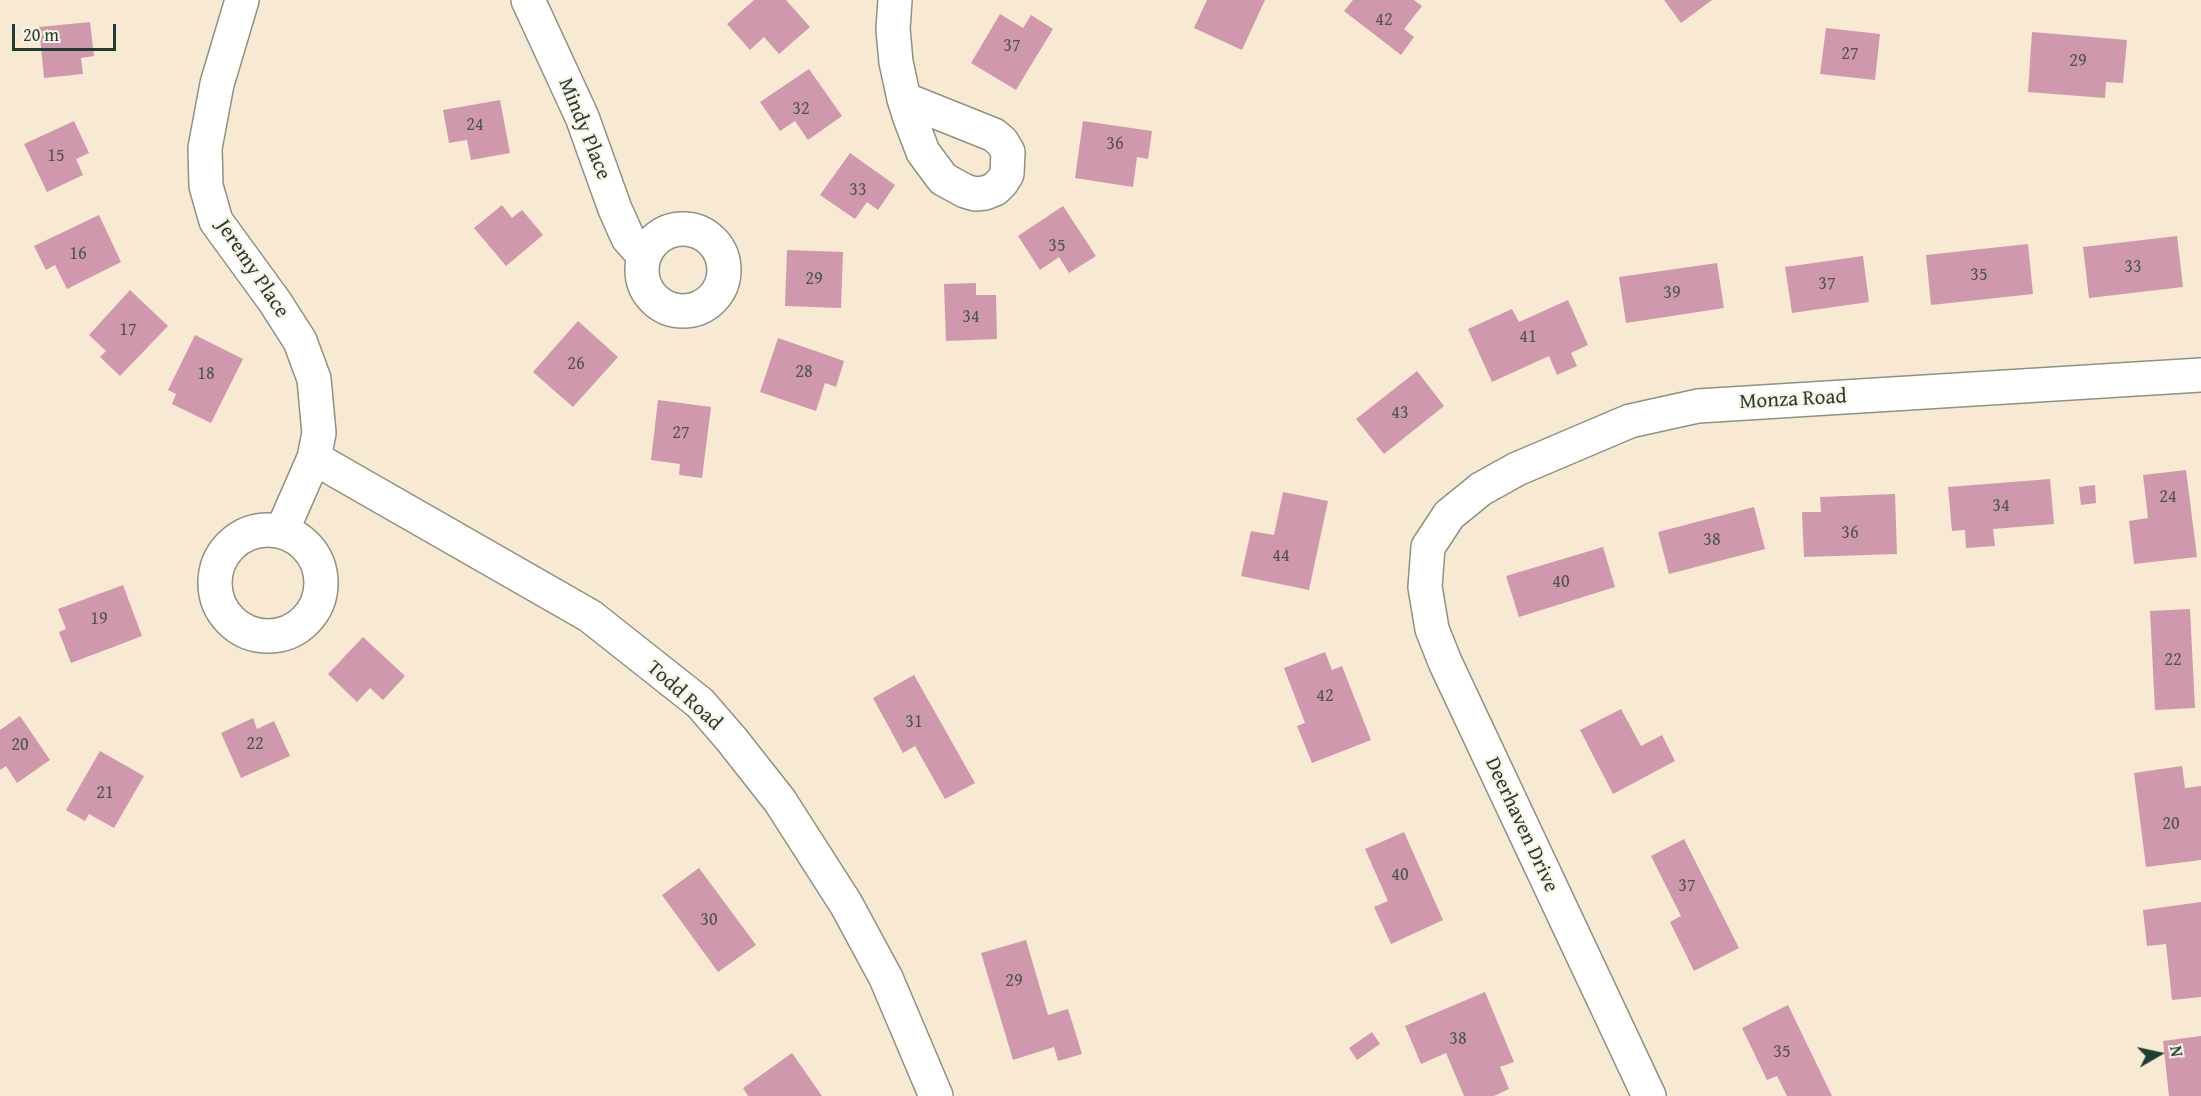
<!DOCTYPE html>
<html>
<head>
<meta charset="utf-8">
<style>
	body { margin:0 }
	#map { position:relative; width:2201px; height:1096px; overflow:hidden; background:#f8e9d2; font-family:"Gentium Book Plus",serif }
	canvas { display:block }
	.north { position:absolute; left:2129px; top:1024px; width:60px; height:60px; -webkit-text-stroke:4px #fcf5e5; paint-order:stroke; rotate:81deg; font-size:16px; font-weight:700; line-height:24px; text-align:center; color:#1f3d34 }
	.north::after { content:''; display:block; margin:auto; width:21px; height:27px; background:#1f3d34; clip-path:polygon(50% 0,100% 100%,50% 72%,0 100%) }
	.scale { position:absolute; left:12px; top:24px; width:104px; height:27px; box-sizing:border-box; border:3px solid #1f3d34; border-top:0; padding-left:8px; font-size:18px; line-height:21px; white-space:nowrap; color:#1f3d34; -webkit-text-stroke:4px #fcf5e5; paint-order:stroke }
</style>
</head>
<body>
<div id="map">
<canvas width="2201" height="1096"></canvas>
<div class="north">N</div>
<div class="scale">20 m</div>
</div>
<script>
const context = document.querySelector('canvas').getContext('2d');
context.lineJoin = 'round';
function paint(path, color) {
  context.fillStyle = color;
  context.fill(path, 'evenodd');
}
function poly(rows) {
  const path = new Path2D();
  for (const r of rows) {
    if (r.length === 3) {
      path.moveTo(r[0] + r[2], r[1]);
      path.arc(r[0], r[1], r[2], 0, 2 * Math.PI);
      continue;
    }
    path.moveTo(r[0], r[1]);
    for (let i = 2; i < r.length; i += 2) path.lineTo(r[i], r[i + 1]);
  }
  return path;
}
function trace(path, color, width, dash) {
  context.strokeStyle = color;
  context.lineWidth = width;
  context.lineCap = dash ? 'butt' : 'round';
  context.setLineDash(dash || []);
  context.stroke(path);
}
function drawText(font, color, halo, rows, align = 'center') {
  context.font = font + ' "Gentium Book Plus",serif';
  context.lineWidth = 4.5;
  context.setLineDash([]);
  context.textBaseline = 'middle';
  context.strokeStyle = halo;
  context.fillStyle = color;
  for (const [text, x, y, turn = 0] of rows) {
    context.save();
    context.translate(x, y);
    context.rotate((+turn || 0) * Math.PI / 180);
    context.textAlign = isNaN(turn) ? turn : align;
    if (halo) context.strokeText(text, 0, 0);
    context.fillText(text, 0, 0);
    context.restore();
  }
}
paint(poly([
	[754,0,786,0,810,27,779,54,764,37,750,50,727,24],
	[1207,0,1265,0,1242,50,1194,28],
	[1353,0,1414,0,1422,6,1404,29,1414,37,1401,55,1344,11],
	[1664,0,1712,0,1681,23],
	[1000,14,1023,28,1031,15,1053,29,1016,90,971,63],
	[90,22,94,56,81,58,83,74,44,78,39,27],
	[1826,28,1880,34,1875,80,1820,74],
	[2032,32,2127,40,2123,83,2106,82,2105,98,2028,92],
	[809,69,842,116,808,140,795,121,780,131,760,102],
	[500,100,510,153,471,160,467,140,449,143,443,110],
	[74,121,89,153,76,159,83,175,47,192,24,144],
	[1083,121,1152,131,1148,159,1137,157,1133,187,1075,178],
	[850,153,895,185,878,210,867,202,855,219,820,195],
	[502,205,512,218,522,210,543,235,506,266,474,228],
	[1063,206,1096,256,1069,273,1059,257,1040,270,1018,236],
	[99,215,121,262,67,289,55,265,46,270,34,246],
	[2177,236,2183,287,2089,298,2083,247],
	[2028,244,2033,294,1931,305,1926,255],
	[787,250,843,252,841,308,785,306],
	[1863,256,1869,302,1792,313,1785,267],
	[1717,263,1724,308,1626,323,1619,277],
	[976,283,976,295,996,295,997,339,946,341,944,284],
	[130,290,168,326,120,376,100,357,106,351,89,335],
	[1568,300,1588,345,1571,353,1577,366,1557,375,1549,356,1492,382,1468,329,1512,309,1519,322],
	[578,321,618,357,573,407,533,372],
	[195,335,243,359,211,423,172,404,176,394,168,390],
	[778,338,844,361,836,387,825,383,816,411,760,392],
	[1417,371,1444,406,1384,454,1356,419],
	[658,400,711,407,702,478,679,475,680,464,651,460],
	[2186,470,2197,557,2134,564,2129,521,2148,518,2143,475],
	[2050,479,2054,524,1993,529,1995,546,1966,548,1965,530,1952,531,1948,487],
	[2095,485,2096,503,2081,505,2079,487],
	[1283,492,1328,501,1309,590,1241,576,1251,531,1274,535],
	[1895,494,1897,554,1804,557,1802,512,1821,512,1820,497],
	[1754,507,1765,549,1669,574,1658,532],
	[1603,547,1615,587,1519,617,1506,576],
	[123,585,142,636,71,663,59,632,66,629,58,609],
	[2190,609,2195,708,2155,710,2150,611],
	[363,637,405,676,383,700,370,688,357,702,328,674],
	[1325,652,1332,670,1342,666,1371,740,1312,763,1297,726,1305,723,1284,668],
	[914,675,975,783,945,799,915,746,903,753,873,698],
	[1621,709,1641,746,1662,735,1675,761,1613,794,1580,730],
	[20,716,50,760,17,783,6,766,0,770,0,730],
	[253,718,257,729,274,721,290,756,241,778,221,733],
	[100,751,144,776,114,828,89,814,85,821,66,810],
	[2182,766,2185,788,2201,786,2201,860,2146,867,2134,773],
	[1404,832,1443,920,1391,944,1374,907,1388,901,1365,849],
	[1684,839,1739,948,1694,971,1670,922,1681,916,1651,856],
	[699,868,756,945,718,972,662,895],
	[2201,902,2201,997,2172,1000,2166,944,2147,946,2143,910],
	[1026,940,1048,1015,1068,1009,1082,1054,1058,1061,1054,1047,1013,1060,981,953],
	[1485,992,1514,1062,1500,1067,1509,1089,1494,1096,1464,1096,1446,1053,1421,1064,1405,1026],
	[1788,1005,1832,1096,1787,1096,1777,1076,1767,1080,1742,1028],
	[1372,1032,1380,1044,1357,1060,1349,1048],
	[2201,1036,2201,1096,2169,1096,2163,1041],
	[792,1053,822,1096,748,1096,743,1088]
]), '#cf98ad');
const minor = poly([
	[242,0,217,84,205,148,206,186,216,221,275,302,300,341,314,379,319,433,314,458,282,531],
	[528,0,582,117,615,209,628,238,644,256],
	[895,0,893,29,896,62,904,99,910,118,923,152,943,179,965,191,975,194,985,193,995,189,1002,182,1007,174,1008,152,1002,142,994,135,904,99],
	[683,270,41],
	[314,458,590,616,700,703,732,740,780,801,846,904,886,978,936,1096],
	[268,583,53],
	[1649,1096,1445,662,1432,629,1425,587,1428,547,1449,515,1481,489,1517,469,1630,421,1698,406,2201,375]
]);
trace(minor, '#8c9383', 36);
trace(minor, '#fff', 33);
drawText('18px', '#4b5452', null, [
	["42",1384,20],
	["37",1012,46],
	["27",1850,54],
	["29",2078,61],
	["32",801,109],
	["24",475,125],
	["36",1115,144],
	["15",56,156],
	["33",858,190],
	["35",1057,246],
	["16",78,254],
	["33",2133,267],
	["35",1979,275],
	["29",814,279],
	["37",1827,284],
	["39",1672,293],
	["34",971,317],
	["17",128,330],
	["41",1528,337],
	["26",576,364],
	["28",804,372],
	["18",206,374],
	["43",1400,413],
	["27",681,433],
	["24",2168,497],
	["34",2001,506],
	["36",1850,533],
	["38",1712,540],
	["44",1281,556],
	["40",1561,582],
	["19",99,619],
	["22",2173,660],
	["42",1325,696],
	["31",914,722],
	["22",255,744],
	["20",20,745],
	["21",105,793],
	["20",2171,824],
	["40",1400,875],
	["37",1687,886],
	["30",709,920],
	["29",1014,981],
	["38",1458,1039],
	["35",1782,1052]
]);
drawText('21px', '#1f3d34', '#fcf5e5', [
	["Mindy Place",584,129,68],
	["Jeremy Place",252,269,56],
	["Monza Road",1793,400,-3],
	["Todd Road",684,696,42],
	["Deerhaven Drive",1521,825,65]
]);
</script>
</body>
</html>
